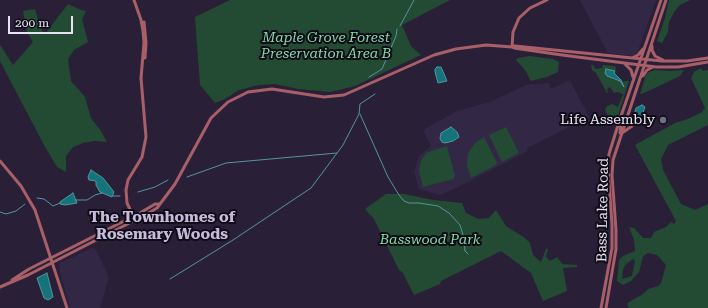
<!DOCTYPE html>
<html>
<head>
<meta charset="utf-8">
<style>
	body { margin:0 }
	#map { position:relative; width:708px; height:308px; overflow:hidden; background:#292038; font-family:"Roboto Serif",serif }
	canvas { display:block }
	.scale { position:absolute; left:8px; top:16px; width:65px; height:18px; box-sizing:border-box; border:2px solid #e8e3f3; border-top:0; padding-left:5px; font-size:12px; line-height:14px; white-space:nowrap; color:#e8e3f3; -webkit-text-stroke:3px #100c17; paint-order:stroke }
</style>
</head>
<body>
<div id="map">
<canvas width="708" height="308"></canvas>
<div class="scale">200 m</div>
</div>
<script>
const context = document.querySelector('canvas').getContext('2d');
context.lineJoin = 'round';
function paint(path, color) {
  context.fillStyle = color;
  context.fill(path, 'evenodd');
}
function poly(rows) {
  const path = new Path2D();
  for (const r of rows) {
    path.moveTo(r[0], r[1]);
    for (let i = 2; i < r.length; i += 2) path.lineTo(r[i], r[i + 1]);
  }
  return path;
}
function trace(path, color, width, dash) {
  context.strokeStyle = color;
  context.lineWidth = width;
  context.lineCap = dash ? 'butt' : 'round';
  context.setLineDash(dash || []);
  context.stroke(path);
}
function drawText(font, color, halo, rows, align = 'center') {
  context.font = font + ' "Roboto Serif",serif';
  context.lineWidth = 4;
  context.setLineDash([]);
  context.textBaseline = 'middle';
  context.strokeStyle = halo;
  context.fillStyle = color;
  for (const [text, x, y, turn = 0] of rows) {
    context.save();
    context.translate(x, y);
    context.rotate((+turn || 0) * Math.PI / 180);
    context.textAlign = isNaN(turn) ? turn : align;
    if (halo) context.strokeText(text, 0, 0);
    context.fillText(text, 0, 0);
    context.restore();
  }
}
paint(poly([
	[580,0,656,0,638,51,633,56,608,53],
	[570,80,589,117,527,148,528,151,460,186,440,195,419,189,414,172,419,156,431,146,423,130,457,111,490,102,526,85,549,83,551,88,553,88],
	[94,247,108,275,108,280,100,308,70,308,60,272,60,263]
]), '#332746');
paint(poly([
	[230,0,450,0,402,25,411,46,421,55,355,86,330,92,298,89,275,84,259,85,239,90,225,99,215,103,200,85,195,17],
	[669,0,690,0,680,5,674,12,669,22,668,32,662,43,657,41,665,18],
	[68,4,81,10,86,11,82,19,88,42,74,50,68,59,71,81,85,97,91,118,101,131,107,142,94,141,83,143,73,147,66,156,66,172,57,167,44,145,0,61,0,45,13,65,33,42,27,32,23,11,35,9,40,27,45,34],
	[529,56,553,59,559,62,558,72,547,77,531,81,525,70,516,60,518,58],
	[591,65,593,65,595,69,602,68,603,65,615,66,616,69,615,71,607,69,612,79,620,81,623,87,622,83,625,81,629,81,618,116,608,116,605,110,606,107,612,104,618,107,623,94,618,92,614,93,610,87,607,89,608,93,607,93,596,73,592,70],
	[701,68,703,71,708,70,708,125,668,145,661,159,663,170,681,204,695,210,708,204,708,308,629,308,627,304,629,302,643,294,648,289,658,286,661,283,666,265,657,255,648,253,643,256,639,272,631,281,623,285,617,281,619,260,623,256,635,251,634,240,629,227,634,228,643,238,651,238,654,232,666,227,671,222,674,224,676,221,635,145,675,123,688,119,702,112,705,108,691,78,694,72],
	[633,259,635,261,632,276,622,279,623,270,625,265],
	[655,70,670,71,684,70,680,76,644,93,640,94,646,75,649,72],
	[506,127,519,153,502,162,489,135],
	[484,137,497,163,496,165,471,178,467,165,468,153,475,143],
	[447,146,455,176,454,179,423,187,419,170,421,161,426,153,431,151],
	[386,194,404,194,433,200,462,203,466,213,478,219,489,218,496,210,506,226,525,238,530,243,533,255,541,262,546,249,548,249,546,257,550,261,557,257,562,264,577,265,577,267,563,268,567,291,543,301,531,273,501,251,441,281,440,284,414,295,403,273,399,270,374,219,365,209]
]), '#234a33');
const water = poly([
	[437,67,441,67,447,81,438,83,435,72,435,69,437,67],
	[606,69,615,71,614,73,621,80,624,87,620,81,607,76,605,73,606,69],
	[642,105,645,107,642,115,637,120,633,120,636,108,642,105],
	[451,127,457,132,459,137,453,141,445,143,442,142,440,139,441,133,451,127],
	[91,170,103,178,114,192,112,197,100,192,96,185,96,181,89,180,88,177,91,170],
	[73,193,77,203,65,205,60,204,60,202,73,193],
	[47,273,53,297,48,300,44,298,37,278,47,273]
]);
paint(water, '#15737a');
trace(water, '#54959e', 1);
trace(poly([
	[400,26,414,0],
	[369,77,382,69,396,36,397,29],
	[360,114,388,177,399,195,404,201,409,203,419,203,438,206,449,213,460,225,464,238,465,251,468,254],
	[187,177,226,163,337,153],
	[138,192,155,187,168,180],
	[113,196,120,196],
	[37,198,44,199,53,206,60,203],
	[75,200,87,200,95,195,102,193],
	[0,212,6,214,16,211,25,204],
	[170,279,233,240,311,188,343,145,359,114,360,104,375,94]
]), '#54959e', 1);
trace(poly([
	[134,0,141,20,143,31,144,43,141,78,146,137,142,157,128,180,126,190,127,203,135,220],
	[144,22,146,43,145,58],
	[652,46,652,50,655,56,663,60],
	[512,47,514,48,562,55,656,67,678,67,708,62],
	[512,47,513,32,519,18,530,8,547,0],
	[632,58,638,55,643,49],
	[625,64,631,70,633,77],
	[643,76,647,70,653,67],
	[619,122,621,124,620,133],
	[622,133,632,126],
	[0,161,21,186,35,210,67,308],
	[12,280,29,269,140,213,155,204,159,204],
	[0,287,28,275,147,214,157,208,175,184,211,118,228,102,248,92,272,89,324,97,344,95,434,55,456,49,486,45,512,47,515,46,662,61,687,61,708,58],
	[601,308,612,248,612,224,608,167,609,154,619,122,661,0],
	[606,308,616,249,616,230,612,175,613,160,666,0]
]), '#a85f68', 3);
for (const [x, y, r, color] of [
	[663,120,4,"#6b7280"]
]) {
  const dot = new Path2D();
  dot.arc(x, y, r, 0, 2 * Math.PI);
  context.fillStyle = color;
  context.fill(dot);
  trace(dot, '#100c17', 1.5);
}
drawText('italic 14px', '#84d8a4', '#100c17', [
	["Maple Grove Forest",326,38],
	["Preservation Area B",326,54],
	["Basswood Park",430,240]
]);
drawText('14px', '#e8e3f3', '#100c17', [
	["Life Assembly",655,120]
], 'right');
drawText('14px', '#e8e3f3', '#100c17', [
	["Bass Lake Road",603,210,-89]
]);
drawText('bold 15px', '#c6bbdb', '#100c17', [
	["The Townhomes of",162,218],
	["Rosemary Woods",162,235]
]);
</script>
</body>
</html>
